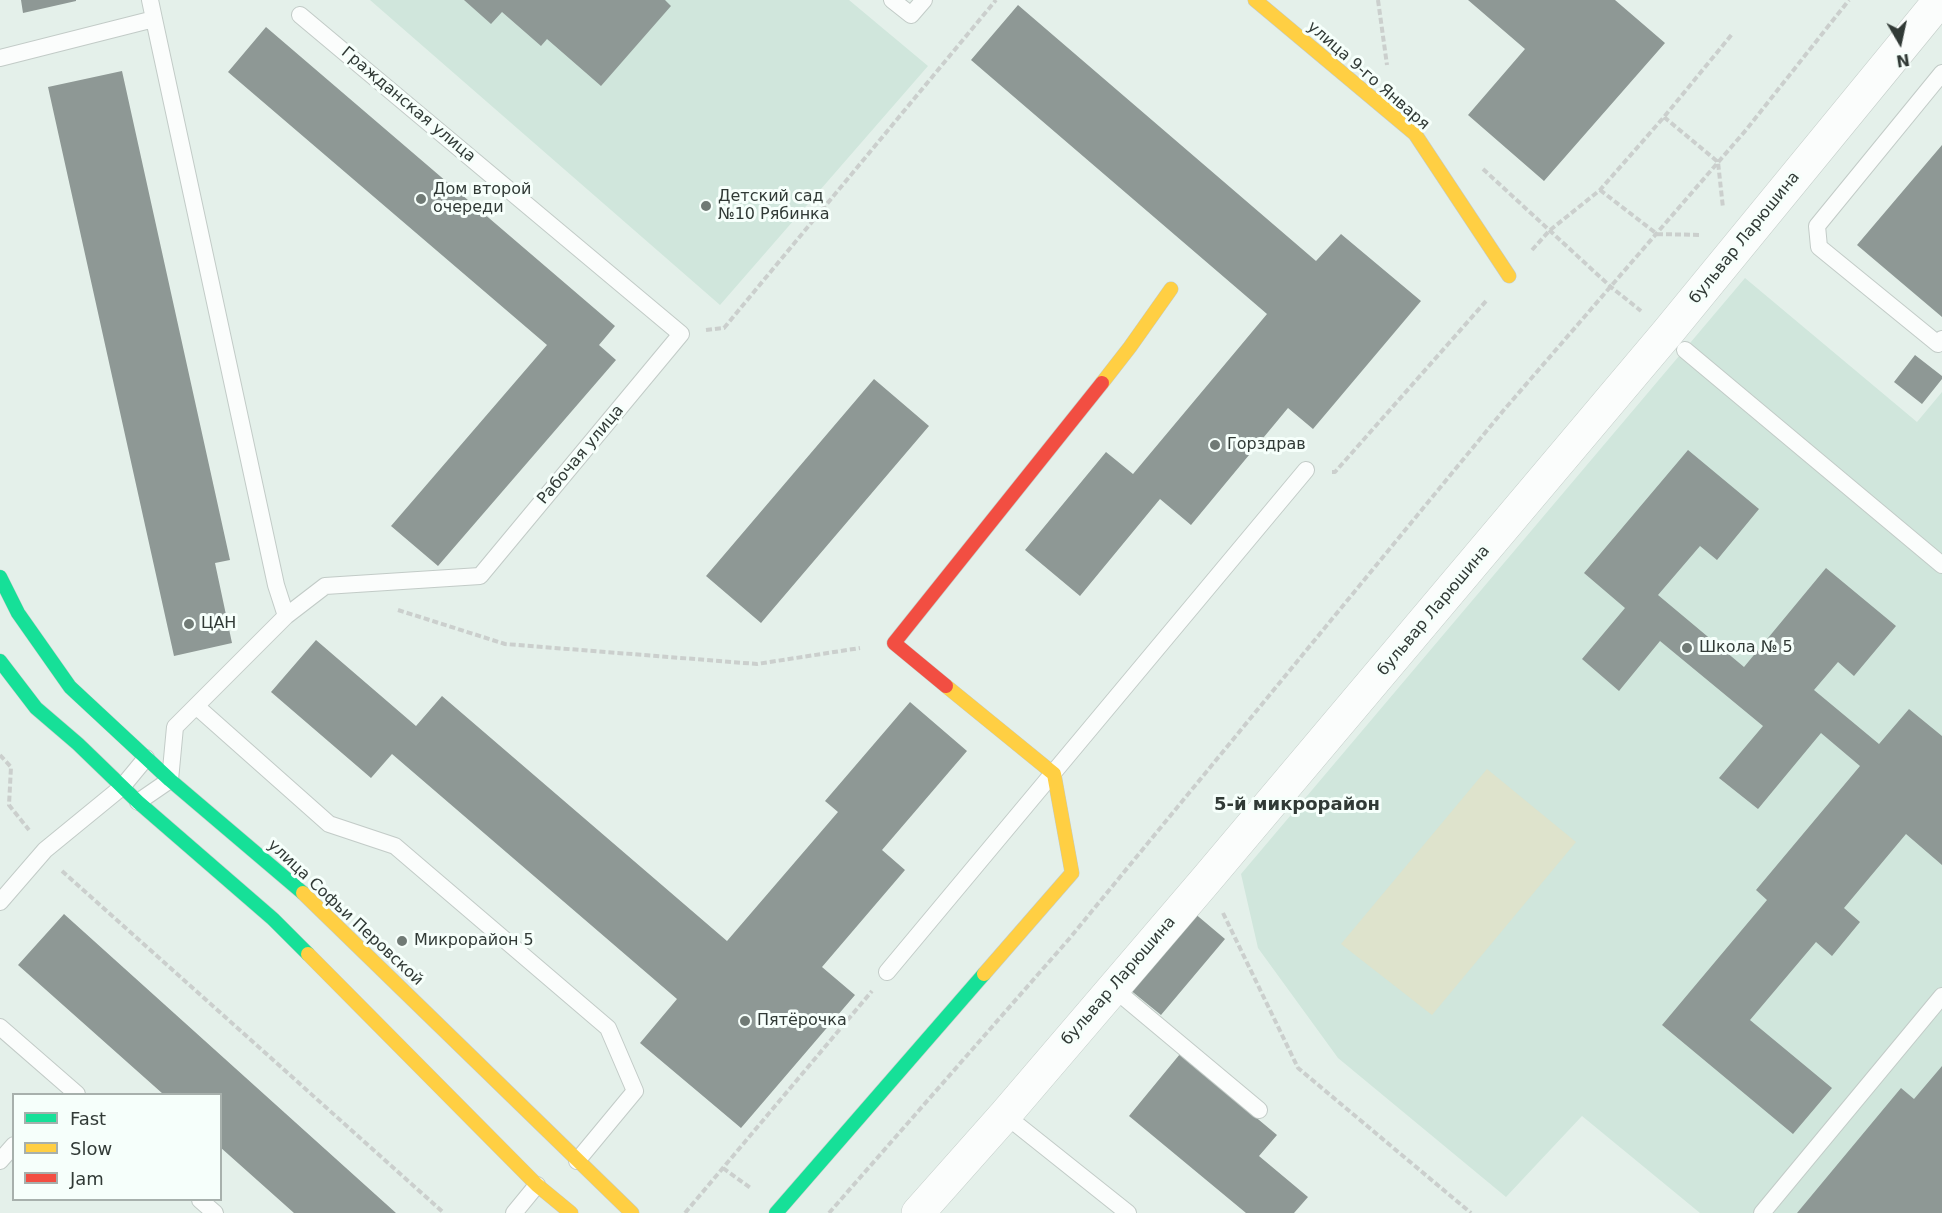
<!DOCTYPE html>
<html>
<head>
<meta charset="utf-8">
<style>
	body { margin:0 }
	#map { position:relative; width:1942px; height:1213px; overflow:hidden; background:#e4f0ea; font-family:"DejaVu Sans",sans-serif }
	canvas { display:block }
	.legend { position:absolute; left:12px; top:1093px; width:210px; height:108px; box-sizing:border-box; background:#f6fffb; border:2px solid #a7b0ac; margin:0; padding:8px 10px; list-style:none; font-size:18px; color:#313a36 }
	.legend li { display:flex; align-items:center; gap:12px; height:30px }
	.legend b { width:30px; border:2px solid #a7b0ac }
	.north { position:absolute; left:1870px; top:12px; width:60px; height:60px; -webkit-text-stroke:4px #f6fffb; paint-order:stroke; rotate:171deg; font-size:16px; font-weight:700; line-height:24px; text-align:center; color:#313a36 }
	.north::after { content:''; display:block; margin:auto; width:21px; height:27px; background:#313a36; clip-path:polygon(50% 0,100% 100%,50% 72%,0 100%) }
</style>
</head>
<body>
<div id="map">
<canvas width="1942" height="1213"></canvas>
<ul class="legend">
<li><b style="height:8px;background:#16e098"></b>Fast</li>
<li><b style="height:8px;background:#ffcf43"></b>Slow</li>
<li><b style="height:8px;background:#f24e42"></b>Jam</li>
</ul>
<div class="north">N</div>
</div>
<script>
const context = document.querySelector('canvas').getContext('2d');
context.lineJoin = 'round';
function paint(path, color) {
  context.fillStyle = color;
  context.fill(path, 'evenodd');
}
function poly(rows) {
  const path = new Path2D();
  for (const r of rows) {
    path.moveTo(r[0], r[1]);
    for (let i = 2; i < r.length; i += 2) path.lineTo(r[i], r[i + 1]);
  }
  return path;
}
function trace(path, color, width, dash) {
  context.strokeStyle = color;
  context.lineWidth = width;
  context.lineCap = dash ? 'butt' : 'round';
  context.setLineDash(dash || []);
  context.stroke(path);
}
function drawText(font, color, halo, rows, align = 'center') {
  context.font = font + ' "DejaVu Sans",sans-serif';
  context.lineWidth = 6;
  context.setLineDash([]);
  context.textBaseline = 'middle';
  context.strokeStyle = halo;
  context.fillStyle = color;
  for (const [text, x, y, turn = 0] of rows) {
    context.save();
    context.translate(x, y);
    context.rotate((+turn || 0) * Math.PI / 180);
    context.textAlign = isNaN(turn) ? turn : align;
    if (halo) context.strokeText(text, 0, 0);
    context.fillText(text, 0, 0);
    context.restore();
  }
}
paint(poly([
	[370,0,849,0,928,66,720,305],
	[1745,278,1917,422,1942,392,1942,1213,1700,1213,1582,1116,1506,1197,1338,1058,1258,948,1241,874]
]), '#d0e6dc');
paint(poly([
	[1487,769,1576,842,1432,1015,1341,944]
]), '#dee3cc');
paint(poly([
	[21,0,76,0,76,1,23,13],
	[464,0,665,0,671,6,601,86,547,39,541,46,502,12,491,24],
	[1468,0,1615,0,1665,43,1544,181,1468,115,1525,49],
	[1018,5,1316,261,1341,234,1421,301,1313,429,1288,408,1191,525,1160,499,1080,596,1025,550,1106,452,1133,474,1267,314,971,60],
	[266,27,615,326,599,345,616,360,438,566,391,526,547,345,228,72],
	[122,71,230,560,215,563,232,643,174,656,48,87],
	[1942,145,1942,317,1857,245],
	[1915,355,1942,376,1942,379,1922,404,1894,382],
	[874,379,929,426,761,623,706,576],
	[1688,450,1759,509,1717,560,1700,546,1658,595,1744,667,1826,568,1896,626,1854,676,1838,662,1814,690,1879,744,1909,709,1942,736,1942,865,1906,834,1844,908,1860,922,1832,956,1816,942,1750,1020,1832,1088,1793,1134,1662,1025,1767,900,1756,890,1860,766,1821,733,1758,809,1719,778,1763,726,1660,641,1619,691,1582,659,1625,608,1584,573],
	[316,640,416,726,442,696,727,941,838,812,825,801,910,702,967,751,882,850,905,870,822,967,855,995,741,1128,640,1043,677,999,392,754,371,778,271,692],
	[1193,912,1225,939,1161,1015,1129,989],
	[64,914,396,1213,294,1213,220,1147,220,1094,163,1094,18,965],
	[1180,1054,1277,1135,1259,1156,1308,1197,1294,1213,1246,1213,1129,1116],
	[1942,1066,1942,1213,1797,1213,1901,1088,1914,1099]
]), '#8e9895');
const lane = poly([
	[892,0,911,15,924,0],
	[154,19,276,585,286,616],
	[0,58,154,19,150,0],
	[1942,73,1817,226,1819,247,1938,344,1942,339],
	[1685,350,1942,565],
	[196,706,329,824,395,846,608,1028,635,1091,577,1161],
	[138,802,170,780,175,727,286,616,325,586,480,576,681,334,300,15],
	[0,902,45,850,122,787,146,758],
	[887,972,1306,470],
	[1113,988,1259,1110],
	[0,1027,77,1094],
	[1005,1115,1128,1213],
	[0,1161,14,1145],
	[200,1200,215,1213],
	[514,1213,537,1185],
	[1762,1213,1942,996]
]);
const street = poly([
	[918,1213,1005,1115,1206,880,1668,332,1940,0]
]);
const fast = poly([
	[0,577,18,613,70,687,170,780,303,893],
	[0,661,36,708,78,744,138,802,273,919,308,954],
	[776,1213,984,974]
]);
const slow = poly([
	[1255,0,1415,134,1509,276],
	[1102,383,1130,347,1171,289],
	[946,686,1054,774,1072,873,984,974],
	[303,893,632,1213],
	[308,954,537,1185,571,1213]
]);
const jam = poly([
	[946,686,894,643,1102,383]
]);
trace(lane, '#c2cbc7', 18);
trace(street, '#c2cbc7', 34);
trace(fast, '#c2cbc7', 15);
trace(slow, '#c2cbc7', 15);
trace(jam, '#c2cbc7', 15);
trace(poly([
	[1378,0,1387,65],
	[1664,117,1718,162,1723,208],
	[1483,169,1611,287,1641,311],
	[1600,190,1657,234,1701,235],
	[1532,250,1549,231,1600,190,1664,117,1733,33],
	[706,330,724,328,996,0],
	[1332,472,1335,472,1487,300],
	[398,610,505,644,757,664,860,648],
	[0,755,11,767,9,805,29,830],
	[62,871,444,1213],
	[1223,913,1298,1068,1471,1213],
	[723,1168,752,1189],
	[685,1213,872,991],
	[829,1213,1069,939,1503,411,1746,130,1849,0]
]), '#cbcfcd', 4, [6, 3]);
trace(lane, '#fbfdfc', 16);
trace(street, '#fbfdfc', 33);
trace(fast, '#16e098', 14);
trace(slow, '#ffcf43', 14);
trace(jam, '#f24e42', 14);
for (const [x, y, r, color] of [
	[421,199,6,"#707a75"],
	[706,206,6,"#707a75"],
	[1215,445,6,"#707a75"],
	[189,624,6,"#707a75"],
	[1687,648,6,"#707a75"],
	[402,941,6,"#707a75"],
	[745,1021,6,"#707a75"]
]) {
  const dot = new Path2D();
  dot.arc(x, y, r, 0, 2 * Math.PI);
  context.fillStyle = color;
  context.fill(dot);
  trace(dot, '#f6fffb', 2);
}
drawText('16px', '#313a36', '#f6fffb', [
	["улица 9-го Января",1368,76,41],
	["Гражданская улица",408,105,40],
	["бульвар Ларюшина",1745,238,-51],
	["Рабочая улица",581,455,-50],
	["бульвар Ларюшина",1434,611,-50],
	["улица Софьи Перовской",345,913,43],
	["бульвар Ларюшина",1119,981,-49]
]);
drawText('16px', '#313a36', '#f6fffb', [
	["Дом второй",433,190],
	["очереди",433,208],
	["Детский сад",718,197],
	["№10 Рябинка",718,215],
	["Горздрав",1227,445],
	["ЦАН",201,624],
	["Школа № 5",1699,648],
	["Микрорайон 5",414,941],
	["Пятёрочка",757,1021]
], 'left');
drawText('bold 18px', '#313a36', '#f6fffb', [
	["5-й микрорайон",1297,805]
]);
</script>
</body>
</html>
